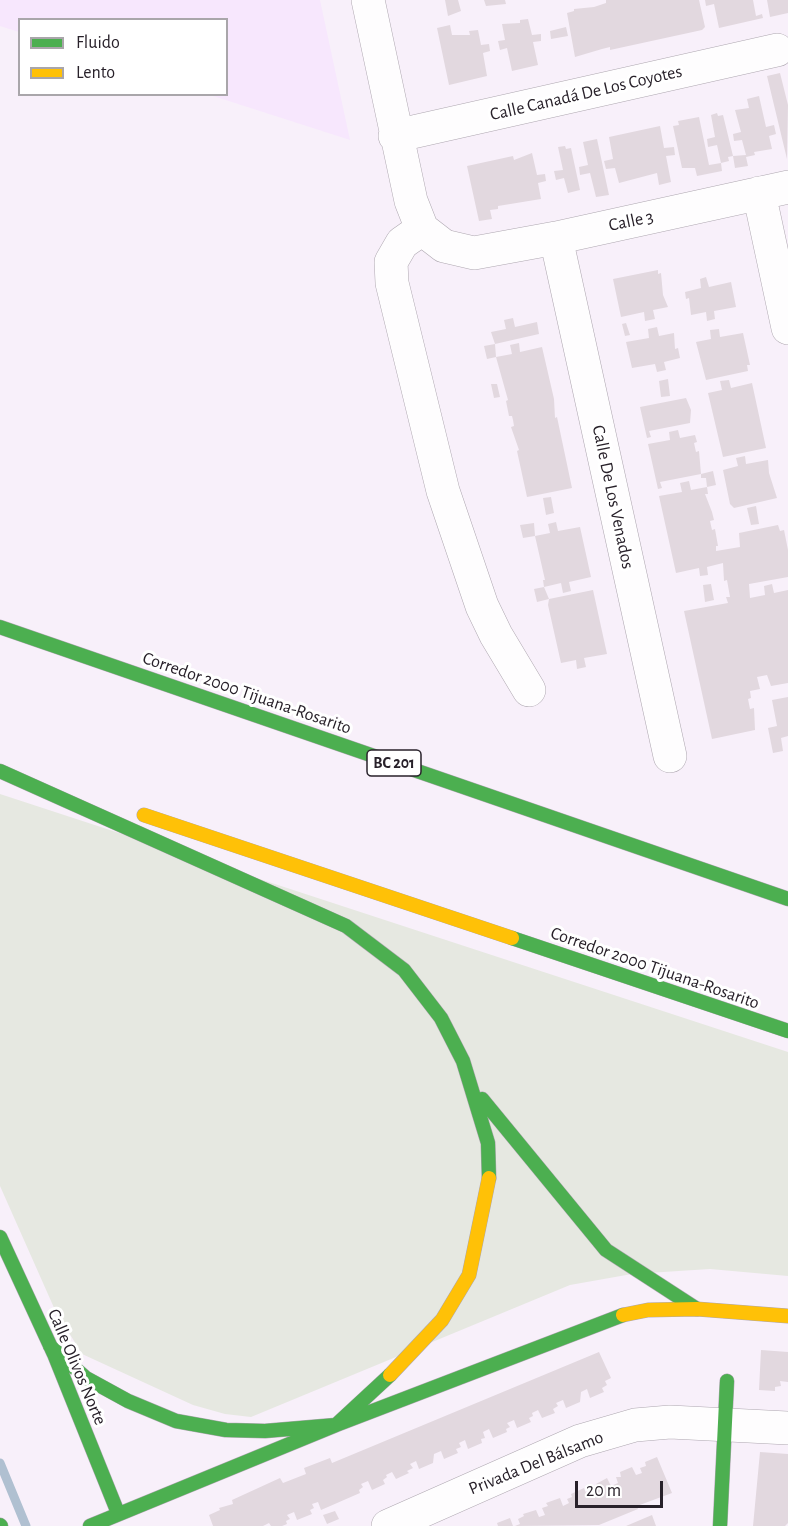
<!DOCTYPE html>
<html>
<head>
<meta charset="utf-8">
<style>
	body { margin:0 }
	#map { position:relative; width:788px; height:1526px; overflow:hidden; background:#f8f0fa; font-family:"Alegreya Sans",sans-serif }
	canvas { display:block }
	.legend { position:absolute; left:18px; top:18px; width:210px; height:78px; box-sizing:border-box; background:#fff; border:2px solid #a9a6aa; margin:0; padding:8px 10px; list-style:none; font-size:18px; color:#28212a }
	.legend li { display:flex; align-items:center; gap:12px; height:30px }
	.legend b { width:30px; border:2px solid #a9a6aa }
	.scale { position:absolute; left:575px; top:1481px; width:88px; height:27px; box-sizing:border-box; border:3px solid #28212a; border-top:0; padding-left:8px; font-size:18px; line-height:21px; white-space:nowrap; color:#28212a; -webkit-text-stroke:4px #fff; paint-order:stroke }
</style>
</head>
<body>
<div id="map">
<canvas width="788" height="1526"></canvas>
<ul class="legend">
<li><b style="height:8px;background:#4caf50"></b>Fluido</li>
<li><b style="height:8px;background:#ffc107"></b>Lento</li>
</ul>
<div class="scale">20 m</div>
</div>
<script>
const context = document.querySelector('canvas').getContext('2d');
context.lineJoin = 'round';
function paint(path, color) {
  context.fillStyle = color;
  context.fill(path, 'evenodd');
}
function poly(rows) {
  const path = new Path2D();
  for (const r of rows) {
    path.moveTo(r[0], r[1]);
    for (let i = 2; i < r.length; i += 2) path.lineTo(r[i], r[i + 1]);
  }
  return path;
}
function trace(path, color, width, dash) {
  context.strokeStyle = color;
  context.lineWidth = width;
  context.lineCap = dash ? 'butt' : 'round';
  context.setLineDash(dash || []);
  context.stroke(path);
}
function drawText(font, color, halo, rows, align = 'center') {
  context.font = font + ' "Alegreya Sans",sans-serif';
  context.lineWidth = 6;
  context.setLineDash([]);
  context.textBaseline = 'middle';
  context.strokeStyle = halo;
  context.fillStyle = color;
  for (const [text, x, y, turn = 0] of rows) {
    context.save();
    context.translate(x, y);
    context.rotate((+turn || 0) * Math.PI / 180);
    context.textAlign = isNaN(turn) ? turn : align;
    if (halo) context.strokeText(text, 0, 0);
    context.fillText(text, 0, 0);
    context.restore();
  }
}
paint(poly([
	[0,0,320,0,350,140,210,95,226,94,226,20,20,20,19,32,0,26]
]), '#f7e7fd');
paint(poly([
	[0,794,788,1052,788,1276,710,1269,632,1274,570,1285,251,1417,225,1414,193,1405,82,1354,55,1310,0,1186]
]), '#e6e8e1');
trace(poly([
	[0,1463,26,1526]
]), '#b0c0d1', 9);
paint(poly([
	[445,0,458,0,461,11,448,16],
	[484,0,505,0,506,4,486,6],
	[606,0,699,0,705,27,702,30,610,50,610,47,602,49,575,57,567,13,574,11,574,9,594,7,606,3],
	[705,0,753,0,756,16,762,14,763,18,719,28,714,4,706,6],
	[767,0,788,0,788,13,770,17],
	[528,19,532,35,541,34,541,41,533,42,538,65,512,71,507,48,500,50,498,41,505,40,502,24,520,23,520,20],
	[450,25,452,35,470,35,469,31,478,30,481,45,489,44,490,51,483,53,487,76,449,85,437,28],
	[566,27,568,36,551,39,550,31],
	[780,73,788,105,787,159,767,76],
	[759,96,766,127,774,125,776,134,769,136,772,149,754,152,755,155,746,157,748,166,735,168,733,156,746,155,742,140,734,141,733,134,741,132,735,110,749,108,747,99],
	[717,113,718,116,723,115,733,156,728,157,729,161,721,163,717,145,708,147,707,139,715,137,711,115],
	[699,117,709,165,721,163,722,171,697,176,695,168,682,168,673,126,679,125,678,121],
	[660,126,664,148,674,147,675,155,666,156,671,182,659,185,657,173,619,183,615,168,606,169,604,161,613,159,609,137],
	[597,139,609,195,596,197,590,173,580,175,579,167,588,165,583,142],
	[565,146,566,149,571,148,580,190,568,193,564,178,556,180,554,171,563,170,558,147],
	[532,153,537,175,545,174,546,181,538,183,541,199,498,206,498,209,490,210,492,219,479,221,467,166,513,156,514,160],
	[658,270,658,274,661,273,663,295,668,307,653,310,655,319,645,321,644,312,621,317,613,279],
	[706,277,709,287,731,282,736,307,714,311,715,319,707,321,706,312,691,315,689,298,686,299,685,292,701,288,700,279],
	[513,318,515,327,537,322,539,334,495,344,491,332,506,329,504,320],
	[626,323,630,335,625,336,622,324],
	[657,327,659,336,674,333,675,349,678,348,680,358,664,362,666,370,657,372,655,364,632,368,626,342,649,338,648,329],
	[719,329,720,337,743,333,750,365,747,365,748,371,706,380,696,342,711,339,710,330],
	[519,343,520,352,542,347,554,399,555,418,557,417,572,488,527,497,517,451,519,450,511,427,514,426,513,420,512,416,509,416,506,401,508,400,496,357,512,354,510,345],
	[495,344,496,357,487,359,484,346],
	[668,379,670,396,661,397,659,381],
	[729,380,731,388,752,383,766,448,723,457,708,393,722,390,720,381],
	[491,384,497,384,500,397,494,398],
	[686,398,691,410,690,423,649,431,651,437,647,438,640,407],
	[678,430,680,438,695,435,697,442,694,443,696,452,699,451,701,474,713,471,716,485,707,487,706,478,701,478,701,474,660,482,662,488,658,489,648,444,670,440,669,432],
	[745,456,746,464,768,460,769,473,777,498,734,508,730,504,723,470,738,466,736,458],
	[689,481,691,490,707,487,708,494,705,494,712,512,714,520,710,521,712,530,715,529,718,546,716,546,716,551,740,547,739,533,778,525,780,531,784,530,788,550,788,577,749,584,750,598,765,595,764,586,772,584,774,593,788,590,788,683,771,686,767,675,757,677,760,689,750,691,751,698,748,699,750,709,754,708,755,730,712,739,684,611,728,603,726,597,730,597,727,580,724,581,723,563,707,567,708,575,700,576,699,568,676,573,659,496,682,492,680,483],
	[551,497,554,513,546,515,543,498],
	[756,506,759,524,751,525,747,508],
	[556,522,558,531,580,527,591,577,569,582,571,591,563,593,561,583,544,587,549,599,537,602,534,589,544,587,543,580,545,580,535,536,523,538,520,525,534,523,535,536,550,533,548,524],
	[711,584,714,600,705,602,703,585],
	[593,590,607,654,584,658,586,667,577,669,576,660,561,663,548,605,549,599],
	[788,697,788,736,781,738,783,751,773,753,768,728,777,726,772,700],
	[761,1350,788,1352,788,1382,780,1381,781,1386,775,1387,775,1391,759,1390],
	[599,1352,611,1378,605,1381,607,1385,602,1388,604,1392,590,1398,587,1389,581,1392,580,1402,566,1408,563,1400,556,1403,558,1406,553,1409,555,1413,542,1418,538,1410,532,1413,533,1416,529,1418,531,1422,517,1428,514,1420,507,1423,510,1427,506,1429,507,1432,493,1438,489,1429,483,1432,485,1438,481,1439,482,1443,468,1449,465,1440,459,1443,461,1447,456,1449,458,1453,444,1459,441,1451,434,1454,433,1463,419,1469,416,1461,410,1464,413,1468,407,1471,409,1473,396,1479,392,1472,386,1475,387,1477,383,1480,385,1484,372,1490,368,1481,361,1484,363,1487,359,1490,360,1493,321,1510,318,1502,312,1504,314,1508,310,1510,312,1514,297,1520,294,1512,287,1515,290,1519,286,1521,287,1524,282,1526,271,1526,269,1523,263,1526,213,1526,209,1515,220,1510,219,1508,233,1504,232,1500,280,1478,283,1483,306,1474,304,1468,330,1458,332,1463],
	[760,1452,788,1454,788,1523,785,1526,753,1526],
	[657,1457,672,1493,637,1506,638,1509,599,1525,515,1526,520,1524,518,1519,524,1516,523,1514,536,1510,539,1517,545,1515,542,1508,548,1506,546,1503,560,1498,563,1506,569,1503,567,1499,572,1497,571,1494,584,1488,587,1496,595,1493,593,1488,597,1486,596,1484,607,1478,611,1486,618,1483,616,1477,621,1477,620,1472,632,1467,636,1475,642,1473,640,1468,646,1466,645,1462],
	[335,1511,339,1519,327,1524,323,1515],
	[652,1515,656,1526,626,1526],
	[510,1518,513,1526,498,1526,497,1523]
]), '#e2d8df');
const street = poly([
	[368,0,411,201,422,229,444,246,474,253,556,238,788,187],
	[395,136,777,50],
	[759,193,788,328],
	[422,229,402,243,391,262,392,283,443,491,482,606,496,635,529,690],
	[556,238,670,756],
	[388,1526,580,1441,635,1425,670,1422,788,1428]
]);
const fast = poly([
	[0,627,788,899],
	[0,771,346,926,404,970,441,1018,463,1061,488,1143,489,1178],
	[512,938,788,1031],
	[482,1099,606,1250,697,1309],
	[0,1237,54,1354,118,1513],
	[50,1346,86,1378,128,1401,176,1421,226,1430,265,1431,336,1425,390,1375],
	[0,1525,1,1526],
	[90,1526,336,1425,623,1315],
	[720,1526,727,1381]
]);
const slow = poly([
	[144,815,512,938],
	[623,1315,648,1310,697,1309,788,1316],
	[390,1375,442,1320,469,1275,489,1178]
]);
trace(street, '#aea7b0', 34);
trace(fast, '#aea7b0', 15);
trace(slow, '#aea7b0', 15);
trace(street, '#fefdfe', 33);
trace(fast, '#4caf50', 14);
trace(slow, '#ffc107', 14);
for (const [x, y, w] of [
	[394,763,54]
]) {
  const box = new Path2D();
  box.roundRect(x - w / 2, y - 13, w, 26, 4.5);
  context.fillStyle = '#fff';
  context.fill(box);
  trace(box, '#28212a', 1.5);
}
drawText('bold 16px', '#28212a', null, [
	["BC 201",394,763]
]);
drawText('18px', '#28212a', '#fff', [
	["Calle Canadá De Los Coyotes",586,93,-13],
	["Calle 3",631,221,-12],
	["Calle De Los Venados",613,497,78],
	["Corredor 2000 Tijuana-Rosarito",247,693,19],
	["Corredor 2000 Tijuana-Rosarito",655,968,19],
	["Calle Olivos Norte",77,1367,67],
	["Privada Del Bálsamo",536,1463,-22]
]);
</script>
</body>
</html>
